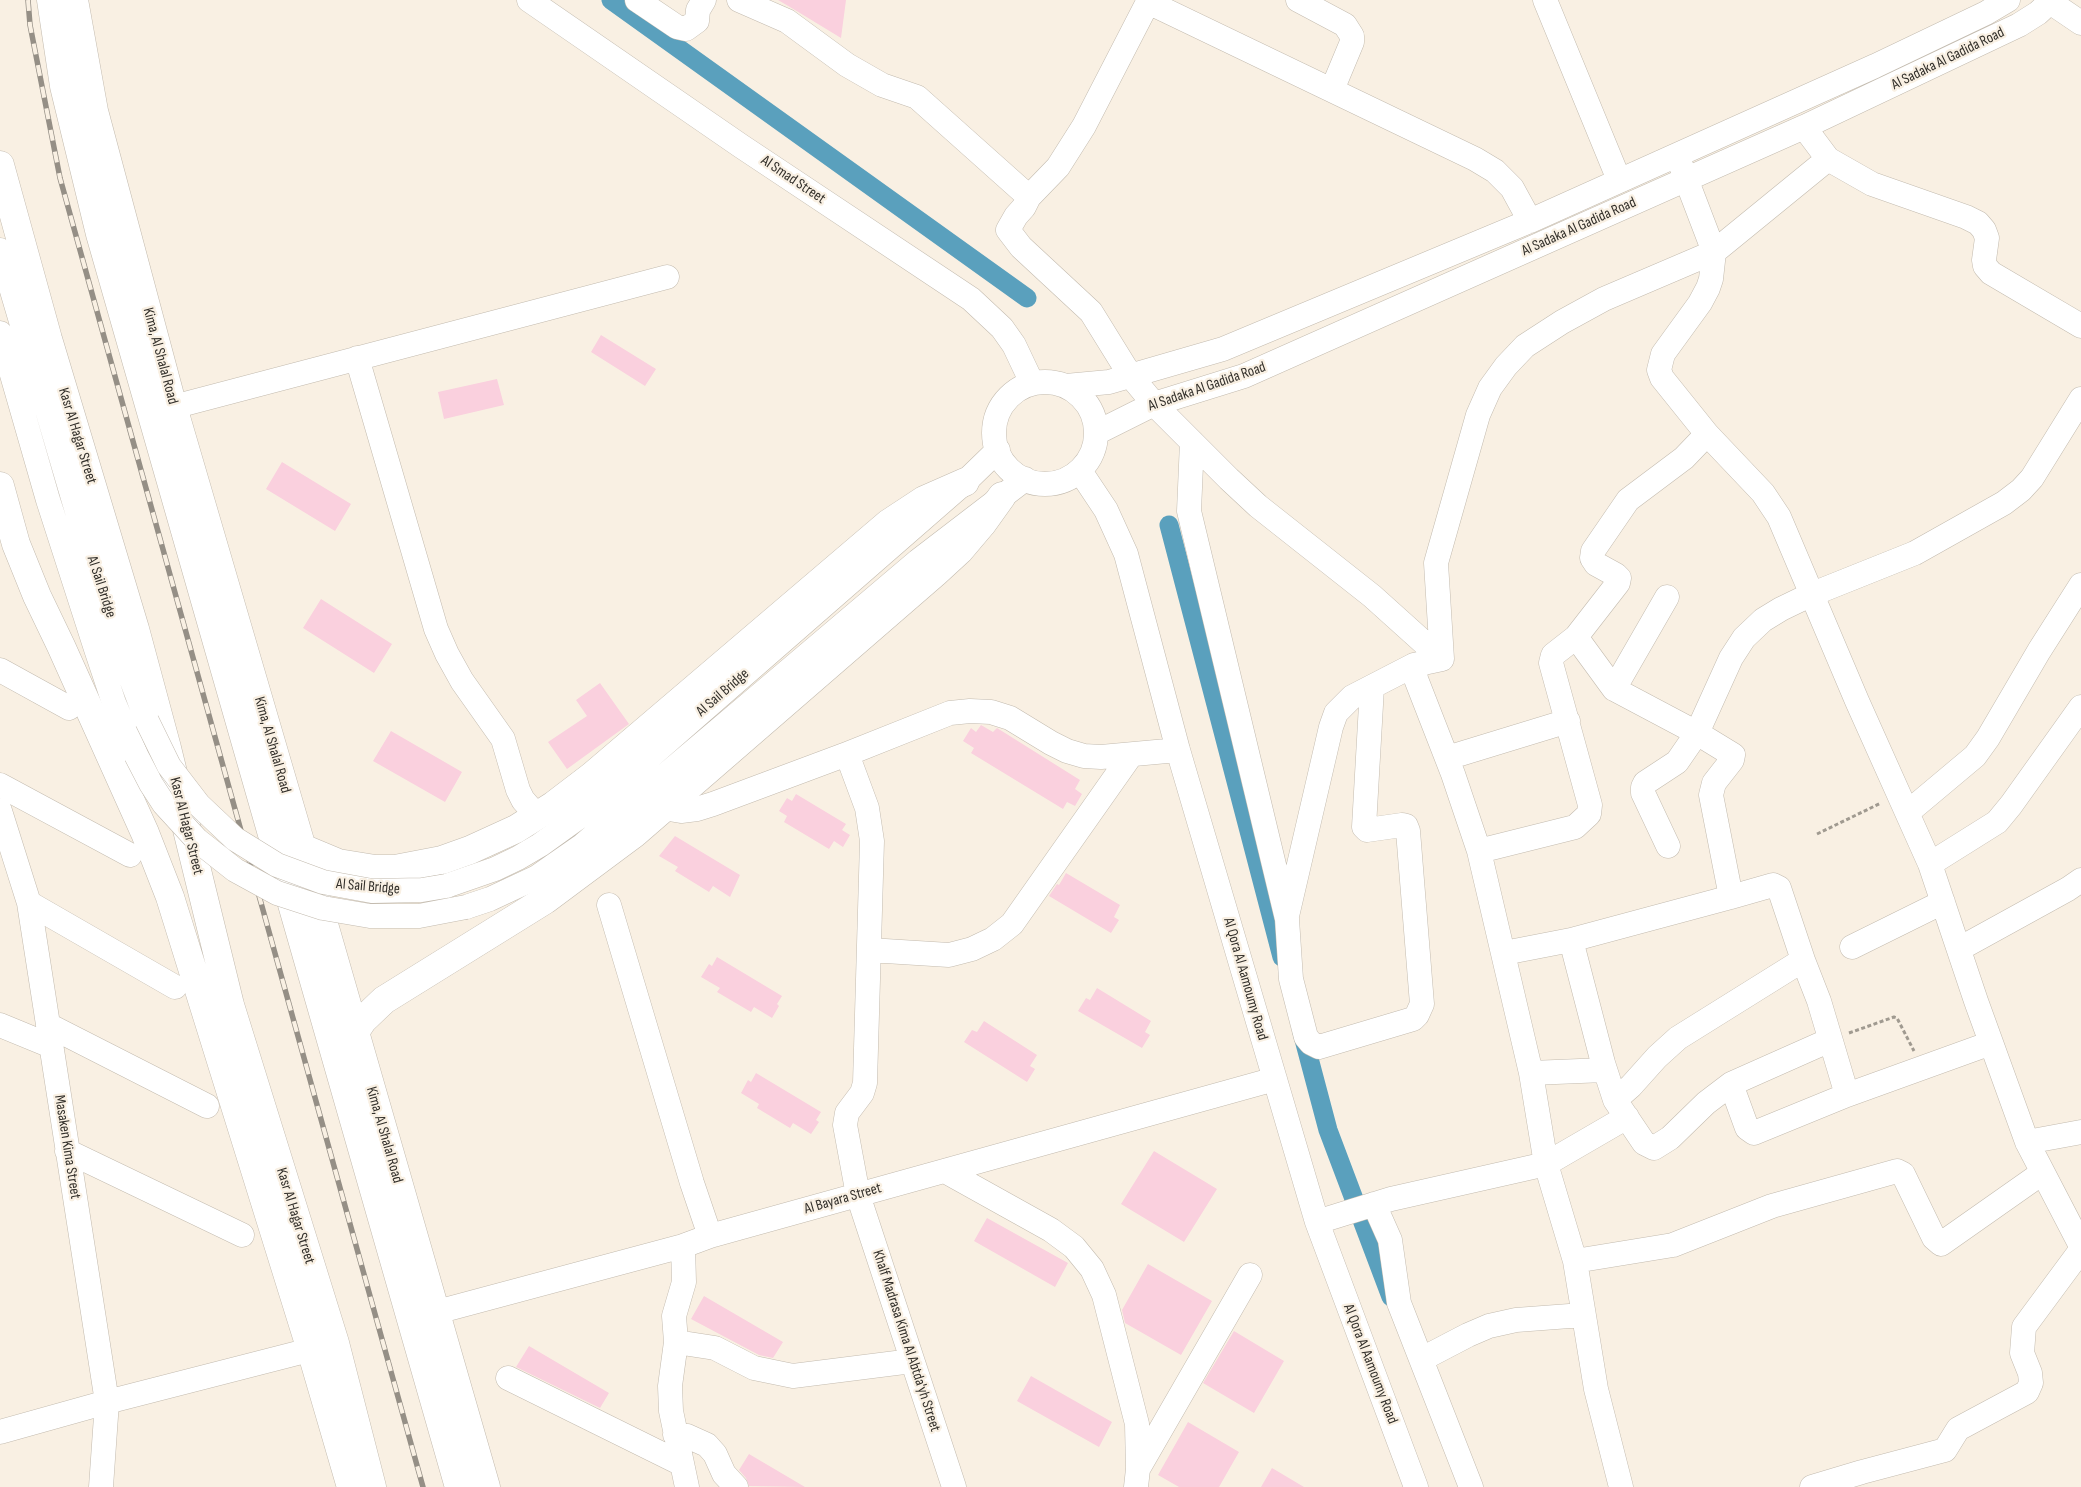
<!DOCTYPE html>
<html>
<head>
<meta charset="utf-8">
<style>
	body { margin:0 }
	canvas { display:block; background:#f9f0e3 }
</style>
</head>
<body>
<canvas width="2081" height="1487"></canvas>
<script>
const context = document.querySelector('canvas').getContext('2d');
context.lineJoin = 'round';
function poly(rows) {
  const path = new Path2D();
  for (const r of rows) {
    if (r.length === 3) {
      path.moveTo(r[0] + r[2], r[1]);
      path.arc(r[0], r[1], r[2], 0, 2 * Math.PI);
      continue;
    }
    path.moveTo(r[0], r[1]);
    for (let i = 2; i < r.length; i += 2) path.lineTo(r[i], r[i + 1]);
  }
  return path;
}
function trace(path, color, width, dash) {
  context.strokeStyle = color;
  context.lineWidth = width;
  context.lineCap = dash ? 'butt' : 'round';
  context.setLineDash(dash || []);
  context.stroke(path);
}
function paint(path, color) {
  context.fillStyle = color;
  context.fill(path, 'evenodd');
}
function drawText(font, color, halo, rows, align = 'center') {
  context.font = font + ' "Sofia Sans Condensed",sans-serif';
  context.lineWidth = 4.5;
  context.setLineDash([]);
  context.textBaseline = 'middle';
  context.strokeStyle = halo;
  context.fillStyle = color;
  for (const [text, x, y, turn = 0] of rows) {
    context.save();
    context.translate(x, y);
    context.rotate((+turn || 0) * Math.PI / 180);
    context.textAlign = isNaN(turn) ? turn : align;
    if (halo) context.strokeText(text, 0, 0);
    context.fillText(text, 0, 0);
    context.restore();
  }
}
trace(poly([
	[611,0,1027,298],
	[1169,525,1282,957],
	[1302,1032,1328,1130,1391,1297]
]), '#5aa0bd', 19);
paint(poly([
	[778,0,846,0,841,38,795,10],
	[601,335,656,369,645,386,591,352],
	[497,379,504,405,444,419,438,392],
	[282,462,351,504,335,531,266,489],
	[321,599,392,644,374,673,303,628],
	[600,683,629,724,567,769,548,742,587,716,576,700],
	[981,725,993,732,997,728,1080,780,1075,789,1082,794,1075,806,1067,802,1063,809,971,753,974,748,963,741,971,728,976,732],
	[391,731,462,772,445,802,373,761],
	[796,794,846,824,842,830,850,835,843,847,834,841,829,849,784,822,787,816,779,811,787,798,792,801],
	[675,836,740,875,730,897,713,886,709,892,675,871,678,867,659,856],
	[1066,873,1120,905,1114,917,1119,920,1111,933,1049,896,1057,884,1059,885],
	[717,957,782,996,777,1004,779,1006,772,1018,754,1007,751,1012,717,992,720,988,701,977,709,964,712,966],
	[1097,988,1151,1021,1145,1032,1150,1035,1142,1048,1078,1011,1086,998,1090,1000],
	[984,1021,1037,1055,1030,1066,1035,1069,1027,1082,964,1042,972,1030,977,1032],
	[756,1073,821,1112,816,1120,819,1122,811,1134,793,1123,790,1128,757,1108,759,1104,741,1093,748,1080,751,1082],
	[1154,1151,1217,1189,1184,1242,1121,1204],
	[987,1218,1068,1263,1055,1287,974,1241],
	[1148,1264,1212,1301,1181,1355,1125,1323,1122,1310],
	[704,1296,783,1342,773,1358,759,1355,691,1319],
	[1234,1331,1284,1361,1254,1413,1203,1383],
	[529,1346,609,1393,600,1408,516,1367],
	[1031,1376,1112,1422,1099,1447,1017,1401],
	[1188,1422,1239,1452,1219,1487,1179,1487,1158,1475],
	[749,1454,805,1487,749,1486,746,1478,739,1470],
	[1272,1468,1304,1487,1261,1487]
]), '#fad0de');
const minor = poly([
	[529,0,741,146,971,299,1002,328,1014,345,1032,383],
	[637,0,677,27,686,29,697,21,698,10,704,0],
	[739,0,787,21,847,65,882,85,917,97,1029,197],
	[1149,0,1084,126,1058,167,1029,197,1024,207,1016,216,1008,230,1021,247,1091,312,1130,375,1154,404,1229,479,1258,506,1372,596,1442,659],
	[1298,0,1345,25,1352,36,1352,42,1332,90],
	[1545,0,1619,180],
	[1148,2,1475,159,1495,171,1512,188,1530,221],
	[2050,2,2081,23],
	[1804,127,1828,159],
	[1677,155,1714,252,1711,279,1708,288,1700,303,1663,354,1659,370,1662,378,1707,434,1763,493,1779,517,1857,701,1930,864,1976,1001,2027,1142,2081,1246],
	[0,250,86,542,129,673,147,721],
	[0,333,48,500,96,649,114,703,136,755],
	[357,358,436,629,447,654,462,681,503,739,518,790,523,800,537,816],
	[1045,433,51],
	[1066,386,1109,382,1223,349,1530,221,1875,66,1986,13,2008,0],
	[173,407,667,277],
	[1096,433,1154,404,1244,376,1804,127,2019,25,2038,13,2052,0],
	[1192,442,1189,511,1287,919,1291,979,1306,1037,1311,1043,1319,1047,1413,1019,1417,1015,1422,1004,1408,831,1406,826,1402,825,1367,830,1364,827,1372,687],
	[1080,471,1106,510,1126,554,1178,750,1317,1222,1416,1487],
	[1576,637,1614,689,1697,733,1733,755,1732,760,1714,783,1711,795,1731,897,1773,885,1779,888,1803,960,1819,1001,1847,1095],
	[0,670,69,708],
	[1614,689,1667,597],
	[847,754,867,808,872,841,865,1083,862,1093,847,1113,845,1125,858,1195,954,1487],
	[1447,758,1568,721],
	[0,785,130,855],
	[663,808,681,811,697,809,713,804,847,754,950,713,970,711,991,712,1010,718,1051,743,1067,751,1084,756,1101,757,1178,750],
	[0,811,29,903,107,1402,101,1487],
	[1907,813,1975,756,1988,738,2039,651,2081,585],
	[1668,846,1643,793,1643,787,1645,783,1677,762,1697,733,1731,658,1744,638,1763,620,1781,609,1810,595,1915,553,2004,503,2021,490,2032,478,2081,399],
	[1479,851,1575,827,1589,814,1590,805,1551,663,1553,655,1576,637,1618,583,1619,578,1616,575,1596,564,1592,558,1593,551,1628,500,1684,458,1707,434],
	[1930,864,1997,822,2011,805,2081,707],
	[446,886,495,869,518,858,540,845,590,809,965,482,998,450],
	[29,903,175,987],
	[609,905,692,1183,710,1236],
	[466,907,490,899,537,877,583,845,918,561,1025,479],
	[1287,916,1331,727,1336,713,1352,697,1414,665],
	[1571,940,1731,897],
	[1852,947,1943,902],
	[1959,949,2068,889,2081,880],
	[869,950,949,955,972,949,993,939,1012,924,1131,755],
	[1504,953,1571,940,1603,1063,1615,1100,1644,1143,1654,1148,1670,1138,1706,1103,1731,1084,1830,1040],
	[0,1025,51,1046],
	[48,1025,207,1106],
	[1531,1073,1605,1070],
	[1731,1084,1747,1128,1754,1133,1847,1095,1991,1043],
	[1615,1100,1631,1086,1657,1057,1678,1038,1803,960],
	[2027,1142,2081,1132],
	[67,1151,242,1235],
	[945,1171,1051,1230,1074,1247,1092,1269,1104,1295,1137,1424,1138,1469,1136,1487],
	[1374,1204,1390,1240,1399,1303,1471,1487],
	[1317,1222,1391,1199,1546,1164,1627,1117],
	[683,1246,684,1282,674,1316,676,1342,670,1386,671,1411,687,1487],
	[1575,1261,1673,1245,1772,1206,1897,1171,1903,1174,1934,1238,1941,1244,2042,1173],
	[418,1317,683,1246,710,1236,1275,1079],
	[676,1342,715,1348,754,1368,793,1376,912,1361],
	[1422,1359,1468,1335,1489,1326,1516,1320,1583,1315],
	[508,1378,682,1464],
	[0,1432,107,1402,329,1345],
	[675,1435,687,1436,707,1445,715,1454,724,1474,736,1487],
	[1138,1469,1250,1275],
	[1621,1487,1596,1389,1575,1261,1546,1164,1531,1073,1479,851,1453,774,1416,679,1414,665,1442,659,1436,563,1478,415,1490,388,1506,366,1525,346,1562,322,1604,299,1714,252,1828,159,1872,184,1966,217,1978,223,1984,230,1987,238,1984,260,1985,266,1991,273,2081,326],
	[1812,1487,1862,1472,1945,1450,1958,1429,2027,1392,2031,1383,2030,1373,2022,1353,2024,1327,2081,1250]
]);
const major = poly([
	[0,165,48,339,135,629,167,748,230,1005,335,1343,372,1487],
	[0,486,16,544,37,596,61,646,145,833,170,897,311,1350,351,1487]
]);
const highway = poly([
	[51,0,64,86,100,234,459,1487],
	[74,0,94,111,173,407,302,848,486,1487],
	[302,848,338,863,375,869,395,869,442,860,470,850,516,829,554,805,592,776,889,523,924,500,965,482],
	[355,1032,363,1020,384,1000,545,900,635,833,935,573,960,550,982,524,1002,496]
]);
trace(minor, '#c3bbaf', 25);
trace(major, '#c3bbaf', 29);
trace(highway, '#c3bbaf', 29);
trace(poly([
	[1817,834,1881,803],
	[1849,1033,1894,1017,1897,1018,1914,1051]
]), '#a09a90', 3, [4, 2.5]);
trace(minor, '#fff', 24);
trace(major, '#fff', 28);
trace(highway, '#fff', 28);
const rail = poly([
	[28,0,30,25,60,178,423,1487]
]);
trace(rail, '#958f86', 5.5);
trace(rail, '#f9f0e3', 4, [11]);
const minorBridge = poly([
	[147,721,169,766,199,805,235,839,277,865,323,882,372,891,422,890,446,886],
	[136,755,151,784,164,804,197,840,235,870,277,893,323,908,370,916,419,916,466,907]
]);
trace(minorBridge, '#c3bbaf', 25, []);
trace(minorBridge, '#fff', 24);
drawText('15px', '#322f2a', '#f9f0e3', [
	["Al Sadaka Al Gadida Road",1948,59,-26],
	["Al Smad Street",793,180,34],
	["Al Sadaka Al Gadida Road",1579,227,-24],
	["Kima, Al Shalal Road",160,356,75],
	["Al Sadaka Al Gadida Road",1207,387,-19],
	["Kasr Al Hagar Street",77,436,73],
	["Al Sail Bridge",101,587,72],
	["Al Sail Bridge",723,693,-41],
	["Kima, Al Shalal Road",272,745,74],
	["Kasr Al Hagar Street",186,826,76],
	["Al Sail Bridge",368,887,5],
	["Al Qora Al Aamoumy Road",1245,979,74],
	["Kima, Al Shalal Road",384,1135,74],
	["Masaken Kima Street",67,1147,81],
	["Al Bayara Street",843,1199,-16],
	["Kasr Al Hagar Street",295,1216,73],
	["Khalf Madrasa Kima Al Abtda'yh Street",906,1341,72],
	["Al Qora Al Aamoumy Road",1370,1364,69]
]);
</script>
</body>
</html>
